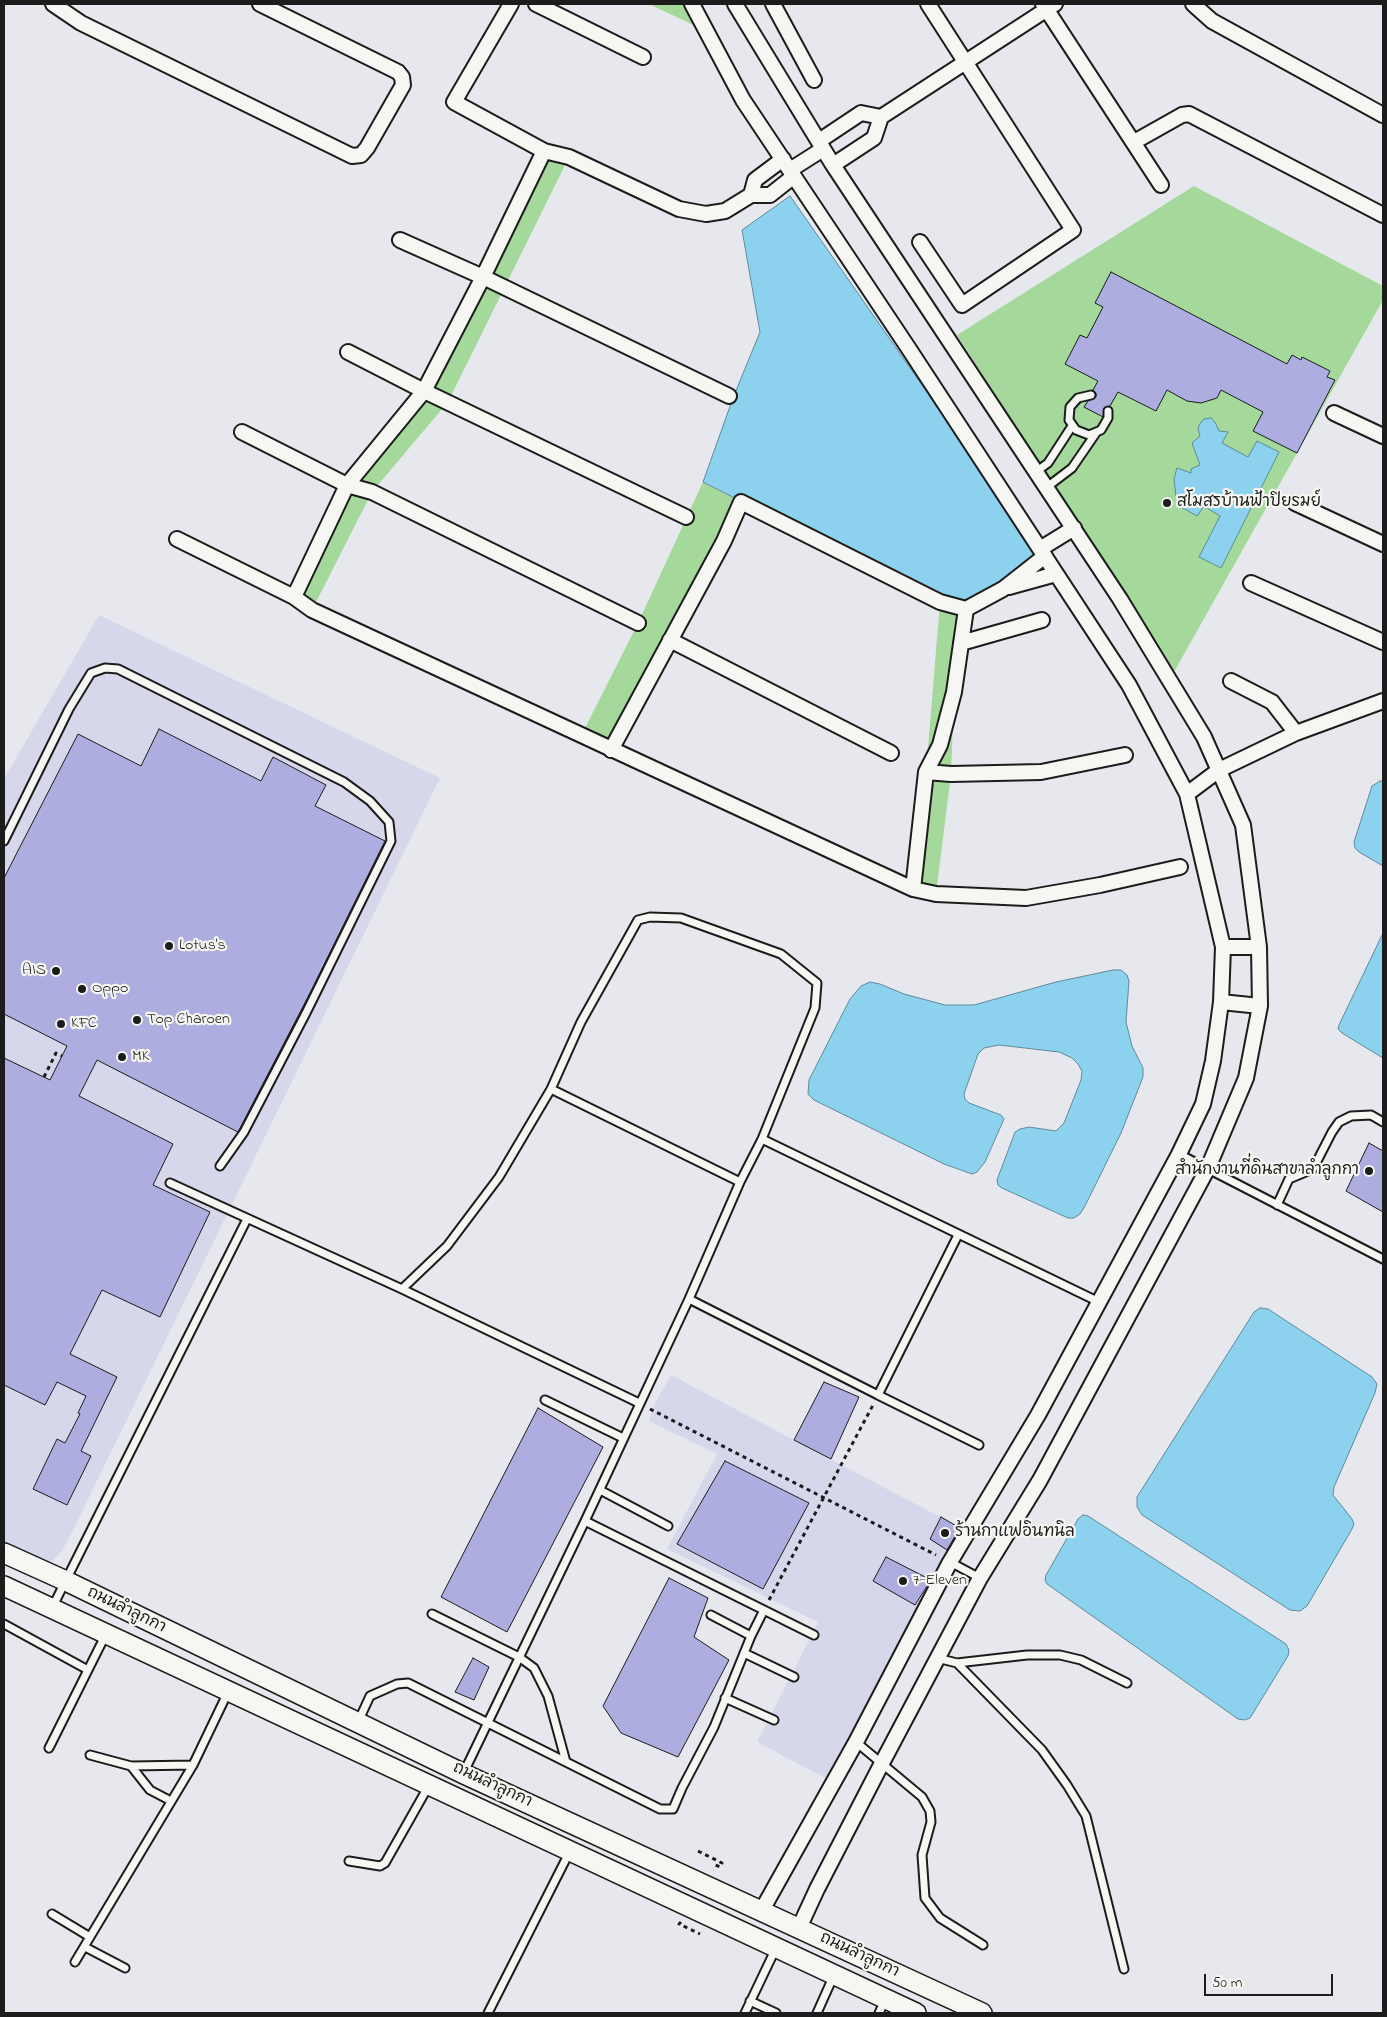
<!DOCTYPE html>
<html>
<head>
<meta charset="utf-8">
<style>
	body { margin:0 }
	#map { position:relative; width:1387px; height:2017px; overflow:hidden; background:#e7e8ee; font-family:"Indie Flower",sans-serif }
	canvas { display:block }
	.frame { position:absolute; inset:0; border:5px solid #1c1c1c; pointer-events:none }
	.scale { position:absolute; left:1204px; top:1974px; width:129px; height:22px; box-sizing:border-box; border:2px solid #1c1c1c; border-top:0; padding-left:6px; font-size:15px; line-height:18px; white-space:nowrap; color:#1c1c1c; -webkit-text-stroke:4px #f6f6f2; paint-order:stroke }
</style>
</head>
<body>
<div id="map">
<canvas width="1387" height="2017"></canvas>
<div class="frame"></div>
<div class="scale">50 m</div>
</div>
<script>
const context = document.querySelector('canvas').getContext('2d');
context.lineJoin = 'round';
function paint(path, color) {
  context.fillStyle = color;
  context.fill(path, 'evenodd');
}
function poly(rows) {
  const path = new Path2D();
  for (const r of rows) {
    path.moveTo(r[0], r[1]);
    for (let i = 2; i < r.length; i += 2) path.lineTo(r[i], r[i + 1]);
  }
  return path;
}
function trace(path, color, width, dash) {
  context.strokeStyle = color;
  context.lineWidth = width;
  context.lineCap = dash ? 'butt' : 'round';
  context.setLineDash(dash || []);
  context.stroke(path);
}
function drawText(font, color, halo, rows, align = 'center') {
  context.font = font + ' "Indie Flower","Playpen Sans Thai",sans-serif';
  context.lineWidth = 4.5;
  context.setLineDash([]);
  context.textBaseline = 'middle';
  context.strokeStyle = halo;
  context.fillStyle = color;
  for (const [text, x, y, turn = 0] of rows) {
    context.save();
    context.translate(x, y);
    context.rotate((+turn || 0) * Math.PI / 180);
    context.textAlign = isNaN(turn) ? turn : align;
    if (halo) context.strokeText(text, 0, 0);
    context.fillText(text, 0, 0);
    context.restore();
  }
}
paint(poly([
	[99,615,440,778,72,1532,62,1551,53,1560,45,1563,4,1544,4,779],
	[671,1375,961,1528,932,1580,833,1782,757,1742,818,1622,667,1549,717,1454,649,1421,655,1403]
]), '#d6d7ea');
paint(poly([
	[649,4,694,4,706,31],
	[544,151,569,157,448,402,372,492,312,610,294,597,347,485,424,391],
	[1194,186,1383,286,1383,300,1174,672,957,335],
	[703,482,741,502,611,750,581,736,638,623],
	[940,602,966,609,954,692,951,774,936,894,913,889,926,772]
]), '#a4d99b');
const water = poly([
	[790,196,1042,557,969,603,940,602,703,482,733,398,760,332,742,230,790,196],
	[1211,418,1215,422,1219,431,1228,432,1222,443,1248,457,1257,441,1279,452,1221,568,1199,557,1220,516,1204,506,1197,516,1181,507,1176,497,1174,479,1177,468,1191,473,1191,469,1200,465,1192,443,1200,436,1198,428,1201,422,1204,419,1211,418],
	[1380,781,1383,781,1383,866,1359,852,1355,848,1354,842,1372,786,1380,781],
	[1383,933,1383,1058,1342,1033,1338,1029,1339,1025,1383,933],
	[1113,970,1121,970,1127,975,1129,981,1126,1022,1132,1046,1143,1068,1143,1077,1121,1133,1085,1206,1080,1214,1074,1218,1068,1218,1002,1188,998,1185,997,1180,1015,1132,1020,1129,1029,1127,1056,1131,1064,1123,1081,1080,1082,1071,1078,1064,1072,1058,1059,1052,999,1045,984,1048,978,1054,964,1094,965,1099,969,1103,1001,1115,1004,1119,985,1162,977,1172,972,1174,944,1164,814,1100,808,1094,809,1080,850,999,861,986,870,982,880,984,904,994,945,1005,974,1005,1056,982,1113,970],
	[1260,1308,1268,1309,1372,1377,1377,1384,1375,1393,1334,1487,1333,1495,1352,1519,1354,1524,1352,1529,1307,1606,1300,1611,1290,1610,1142,1515,1137,1507,1137,1497,1254,1312,1260,1308],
	[1083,1515,1088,1516,1286,1644,1289,1650,1288,1656,1250,1718,1245,1720,1238,1719,1047,1584,1045,1580,1046,1575,1078,1519,1083,1515]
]);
paint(water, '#8cd2ee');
trace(water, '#5f899a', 1);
const building = poly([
	[1111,272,1287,364,1292,355,1301,360,1302,357,1330,371,1327,377,1335,380,1297,453,1253,431,1263,412,1221,390,1217,398,1201,403,1187,401,1167,390,1156,411,1118,392,1110,406,1104,408,1103,417,1084,407,1088,401,1096,397,1096,393,1093,390,1098,381,1065,364,1080,335,1087,338,1103,307,1095,303,1111,272],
	[159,729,261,781,273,757,326,785,315,806,385,841,310,993,238,1132,97,1060,79,1096,173,1144,153,1185,210,1212,160,1317,102,1290,70,1354,117,1377,81,1451,91,1456,67,1505,33,1489,57,1439,65,1443,80,1414,78,1413,86,1396,57,1382,45,1405,4,1385,4,1058,50,1080,67,1046,4,1014,4,878,78,734,141,766,159,729],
	[1369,1143,1383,1151,1383,1212,1346,1191,1369,1143],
	[824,1382,859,1397,831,1459,794,1440,824,1382],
	[538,1408,603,1447,507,1632,441,1597,538,1408],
	[725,1461,809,1503,763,1589,677,1544,725,1461],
	[941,1517,960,1528,947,1550,930,1539,941,1517],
	[886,1557,931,1580,915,1605,873,1581,886,1557],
	[669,1578,708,1598,694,1637,729,1660,678,1757,621,1733,603,1706,669,1578],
	[473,1658,489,1667,474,1700,455,1692,473,1658]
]);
paint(building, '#adaedf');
trace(building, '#1c1c1c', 1);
const service = poly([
	[1091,395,1078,398,1070,407,1069,420,1076,430,1089,435,1101,430,1108,418,1108,411],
	[1037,471,1048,463,1072,426],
	[1047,487,1072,468,1096,433],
	[4,841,69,709,91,673,105,668,118,669,344,782,370,801,389,822,391,841,306,1013,244,1132,220,1166],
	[551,1089,740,1182],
	[1179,1154,1383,1259],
	[170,1183,402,1289,639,1403],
	[1277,1205,1289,1179,1313,1169,1332,1132,1339,1122,1351,1116,1371,1115,1383,1122],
	[402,1289,447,1246,499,1177,551,1089,581,1022,638,920,650,917,681,918,781,954,817,983,815,1008,762,1139],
	[689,1299,878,1395,958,1235],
	[878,1395,979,1445],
	[545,1400,623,1438],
	[600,1490,668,1526],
	[585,1521,814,1635],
	[950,1562,980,1578],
	[52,1608,247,1219],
	[432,1614,519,1657,534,1668,548,1696,566,1762],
	[711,1615,751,1636],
	[4,1624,88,1670],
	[744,1653,794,1677],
	[937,1658,957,1663,1027,1655,1060,1655,1081,1660,1127,1683],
	[957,1663,1042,1750,1067,1785,1086,1816,1124,1969],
	[725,1698,774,1720],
	[358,1722,370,1696,397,1684,408,1683,660,1809,673,1809,682,1788,714,1727,751,1636,764,1610],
	[856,1742,922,1797,930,1811,931,1822,922,1855,925,1898,940,1918,983,1945],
	[49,1748,106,1634],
	[90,1755,131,1766,193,1765,228,1692],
	[131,1766,150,1790,171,1801],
	[464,1772,585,1521,689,1299,740,1182,762,1139,1099,1302],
	[349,1861,380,1866,385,1863,428,1787],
	[52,1914,90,1937],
	[85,1947,125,1968],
	[75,1962,193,1765],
	[750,2001,776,2013],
	[488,2013,569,1853],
	[745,2013,776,1948],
	[817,2013,834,1975],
	[879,2013,885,2000]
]);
const minor = poly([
	[53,4,81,23,352,156,361,155,367,148,403,85,402,77,398,72,260,4],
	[511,4,454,102,544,151],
	[536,4,643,57],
	[692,4,743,100,909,349,1129,685,1187,794,1223,947,1221,1002,1213,1061,1203,1104,1179,1154,1038,1415,950,1562,856,1742,762,1910],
	[735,4,833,165,1120,599,1204,737,1243,825,1259,947,1260,1006,1246,1078,1208,1168,1040,1480,980,1578,882,1763,817,1889,799,1928],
	[773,4,814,80],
	[1043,4,1161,185],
	[1193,4,1212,21,1383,115],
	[881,117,1055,4],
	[819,141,861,113,881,117,874,138,833,165],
	[1134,142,1182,115,1189,114,1383,215],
	[790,170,823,149],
	[751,195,770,195,794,176],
	[400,240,483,277,729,396],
	[920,242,962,305,1073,230,928,4],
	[348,352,424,391,686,517],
	[1334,413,1383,436],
	[242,432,347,485,372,492,638,623],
	[1295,503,1383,544],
	[177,539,294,597,312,610,913,889,926,772,940,745,954,692,966,609,1003,589,1045,556],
	[1040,549,1074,528],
	[1251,583,1383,642],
	[1009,587,1056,574],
	[294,597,347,485,424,391,483,277,544,151,569,157,679,209,706,214,725,211,751,195,755,180,783,159],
	[670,640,891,753],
	[961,643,1042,620],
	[1231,681,1272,702,1296,733],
	[611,750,724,541,741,502,940,602,966,609],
	[926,772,951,774,1041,772,1125,755],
	[1187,794,1219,770,1296,733,1383,701],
	[913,889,936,894,1026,898,1100,885,1180,867],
	[1223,947,1259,947],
	[1221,1002,1260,1006]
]);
const secondary = poly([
	[4,1553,66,1581,464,1774,982,2013],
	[4,1586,916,2013]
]);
trace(service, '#1c1c1c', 11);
trace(minor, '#1c1c1c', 18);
trace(secondary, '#1c1c1c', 22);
trace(poly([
	[44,1077,56,1053,62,1056],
	[650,1409,936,1555],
	[769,1600,873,1405],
	[698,1851,722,1863,720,1867,713,1864],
	[681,1922,679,1924,700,1934]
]), '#1c1c1c', 3, [4, 4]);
trace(service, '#f6f6f2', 7);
trace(minor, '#f6f6f2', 14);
trace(secondary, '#f6f6f2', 19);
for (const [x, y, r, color] of [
	[1167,503,5,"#1c1c1c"],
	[169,946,5,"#1c1c1c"],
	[56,971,5,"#1c1c1c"],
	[82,989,5,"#1c1c1c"],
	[137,1020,5,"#1c1c1c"],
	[61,1024,5,"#1c1c1c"],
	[122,1057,5,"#1c1c1c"],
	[1369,1171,5,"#1c1c1c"],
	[945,1533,5,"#1c1c1c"],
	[903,1581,5,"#1c1c1c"]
]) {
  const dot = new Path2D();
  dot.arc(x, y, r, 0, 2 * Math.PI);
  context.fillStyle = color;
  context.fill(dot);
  trace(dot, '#f6f6f2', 2);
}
drawText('16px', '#1c1c1c', '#f6f6f2', [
	["สโมสรบ้านฟ้าปิยรมย์",1177,503],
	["Lotus's",179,946],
	["AIS",46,971,"right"],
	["Oppo",92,989],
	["Top Charoen",147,1020],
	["KFC",71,1024],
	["MK",132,1057],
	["สำนักงานที่ดินสาขาลำลูกกา",1359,1171,"right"],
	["ร้านกาแฟอินทนิล",955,1533],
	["7-Eleven",913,1581]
], 'left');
drawText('16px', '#1c1c1c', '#f6f6f2', [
	["ถนนลำลูกกา",126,1611,26],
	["ถนนลำลูกกา",492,1786,25],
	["ถนนลำลูกกา",859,1956,25]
]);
</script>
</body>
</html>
